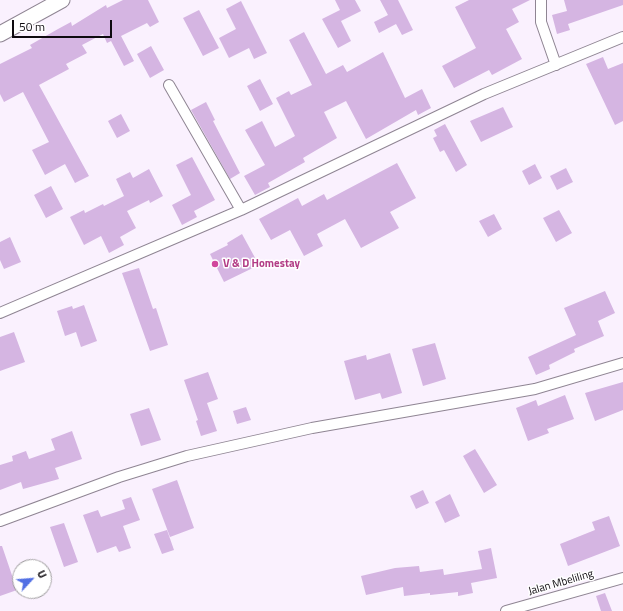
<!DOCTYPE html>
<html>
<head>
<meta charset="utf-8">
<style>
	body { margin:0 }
	#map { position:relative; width:623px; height:611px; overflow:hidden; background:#faf1fe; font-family:"Titillium Web",sans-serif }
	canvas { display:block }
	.north { position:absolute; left:12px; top:559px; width:40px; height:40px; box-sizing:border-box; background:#fff; border:1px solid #9f9d9f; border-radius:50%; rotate:64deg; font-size:11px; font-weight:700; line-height:16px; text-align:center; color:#0e0a0f }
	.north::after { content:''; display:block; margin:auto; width:14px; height:18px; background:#516fe4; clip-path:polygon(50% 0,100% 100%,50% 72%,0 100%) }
	.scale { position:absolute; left:12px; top:20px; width:100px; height:18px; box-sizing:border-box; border:2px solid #0e0a0f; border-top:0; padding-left:5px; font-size:12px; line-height:14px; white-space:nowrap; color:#0e0a0f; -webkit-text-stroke:3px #fff; paint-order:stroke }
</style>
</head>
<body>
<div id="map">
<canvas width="623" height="611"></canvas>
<div class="north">U</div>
<div class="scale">50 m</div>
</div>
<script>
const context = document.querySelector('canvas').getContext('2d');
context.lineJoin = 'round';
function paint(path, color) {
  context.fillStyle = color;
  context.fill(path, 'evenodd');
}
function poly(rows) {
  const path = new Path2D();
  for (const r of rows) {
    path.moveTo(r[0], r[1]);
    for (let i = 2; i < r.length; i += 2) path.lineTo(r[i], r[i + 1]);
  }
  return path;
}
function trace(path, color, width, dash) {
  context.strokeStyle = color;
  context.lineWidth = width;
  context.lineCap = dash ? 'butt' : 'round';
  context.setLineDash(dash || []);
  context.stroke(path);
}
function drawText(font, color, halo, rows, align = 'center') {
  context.font = font + ' "Titillium Web",sans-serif';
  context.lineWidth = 3;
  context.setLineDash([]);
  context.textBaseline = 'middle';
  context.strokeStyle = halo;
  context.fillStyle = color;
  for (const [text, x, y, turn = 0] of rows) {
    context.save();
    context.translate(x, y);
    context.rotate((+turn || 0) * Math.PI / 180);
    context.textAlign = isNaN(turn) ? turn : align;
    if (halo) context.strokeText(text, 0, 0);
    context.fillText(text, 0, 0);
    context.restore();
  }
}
paint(poly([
	[123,0,148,0,159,22,150,27,147,23,121,36,134,61,124,66,111,41,107,43,103,34,82,45,87,53,66,64,69,69,39,85,89,176,75,183,65,164,45,175,32,150,49,142,23,92,4,102,0,94,0,64,32,48,30,45,58,29,71,22,72,26,106,5,107,8],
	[335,0,355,0,361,11,341,21,351,41,338,48,322,19,340,10],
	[380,0,398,0,413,30,402,35,396,24,379,33,374,22,388,15],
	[469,0,530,0,512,9,519,22,506,29,522,59,492,75,489,70,454,88,442,66,476,48,455,7],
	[564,0,623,0,623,5,568,24,570,30,557,34,552,15,567,11],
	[241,1,267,53,254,59,249,48,229,58,219,38,236,29,226,9],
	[199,10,219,48,203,56,183,18],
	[304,32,326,74,343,65,347,72,383,52,405,98,422,89,431,108,418,115,416,110,366,139,346,101,324,112,337,138,303,158,305,162,268,183,270,187,255,195,244,176,265,165,245,130,262,121,275,147,295,136,276,98,289,91,291,95,312,85,289,40],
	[151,46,164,70,150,78,137,54],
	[603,57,608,69,623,63,623,121,615,125,586,64],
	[260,79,273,104,260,111,247,86],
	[206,102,215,120,213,121,240,173,230,179,191,110],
	[503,107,513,127,481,142,470,121],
	[121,114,130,131,117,138,108,121],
	[445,124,467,165,456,172,444,150,440,152,433,138,437,136,434,130],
	[192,157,215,200,194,211,197,217,182,225,172,205,191,195,176,165],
	[397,163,416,198,390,212,399,228,361,248,345,219,317,234,323,246,304,256,290,230,271,240,259,219,298,198,302,206,324,194,327,200],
	[535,164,542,178,529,185,522,171],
	[566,168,573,182,557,190,550,176],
	[149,169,163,196,150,203,149,200,127,211,136,228,120,237,124,245,109,253,101,236,84,245,70,217,84,210,85,213,103,204,104,206,124,196,116,179,130,172,133,178],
	[51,186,63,209,46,218,34,195],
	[559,210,572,233,556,242,543,218],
	[494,214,502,229,488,237,479,221],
	[242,234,259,265,224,282,210,254,228,245,227,243],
	[10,237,21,262,4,269,0,260,0,242],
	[139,268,153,309,156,308,168,345,150,351,122,273],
	[605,291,615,313,598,321,604,336,574,349,575,352,549,365,550,369,536,375,528,357,576,335,564,308],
	[84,305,97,341,81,347,76,332,65,336,57,311,72,306,73,309],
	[14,332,25,362,0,371,0,337],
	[435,343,446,379,423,386,412,349],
	[390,353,402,393,382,399,380,393,355,400,344,361,366,355,367,360],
	[208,372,218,399,207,403,217,431,201,436,196,421,198,420,184,380],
	[623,382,623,410,595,421,585,393],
	[565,395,574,419,547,429,549,433,528,441,516,408,536,400,538,406],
	[246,407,251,420,237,424,233,411],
	[149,408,161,440,141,446,130,414],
	[72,431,82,459,55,468,59,479,23,489,21,482,0,490,0,465,13,461,12,456,26,451,29,459,55,450,51,439],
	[475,449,497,485,484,493,463,456],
	[177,480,194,528,170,537,152,489],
	[423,490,429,503,416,509,410,496],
	[450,494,460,516,445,523,435,502],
	[131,497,140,520,123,526,131,548,119,552,116,546,97,553,83,515,98,510,101,517,125,509,122,500],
	[609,516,620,546,568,566,560,544,595,530,592,522],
	[64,523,78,562,64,567,50,527],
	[167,530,174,550,162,554,154,534],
	[0,546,2,546,17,590,0,596],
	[491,548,497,578,471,583,473,593,458,596,458,592,430,595,430,593,404,596,403,587,366,595,361,576,395,568,419,566,420,572,443,569,444,575,482,569,478,551],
	[605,593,612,611,601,611,596,596]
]), '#d5b5e2');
const street = poly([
	[541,0,541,22,556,65],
	[169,85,241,210],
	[0,313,241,210,484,94,623,37],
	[0,521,119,477,187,456,312,428,535,389,623,363],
	[506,611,623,578]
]);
const secondary = poly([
	[0,34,62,0]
]);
trace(street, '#8f8593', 12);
trace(secondary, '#8f8593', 17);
trace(street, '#fff', 10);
trace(secondary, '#fff', 15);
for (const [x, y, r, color] of [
	[215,264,4,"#d1479c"]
]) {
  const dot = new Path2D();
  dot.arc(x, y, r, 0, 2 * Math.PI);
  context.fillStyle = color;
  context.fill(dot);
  trace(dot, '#fff', 1.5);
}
drawText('bold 11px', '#b23c85', '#fff', [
	["V & D Homestay",223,264]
], 'left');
drawText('11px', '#0e0a0f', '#fff', [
	["Jalan Mbeliling",561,583,-16]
]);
</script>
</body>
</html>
